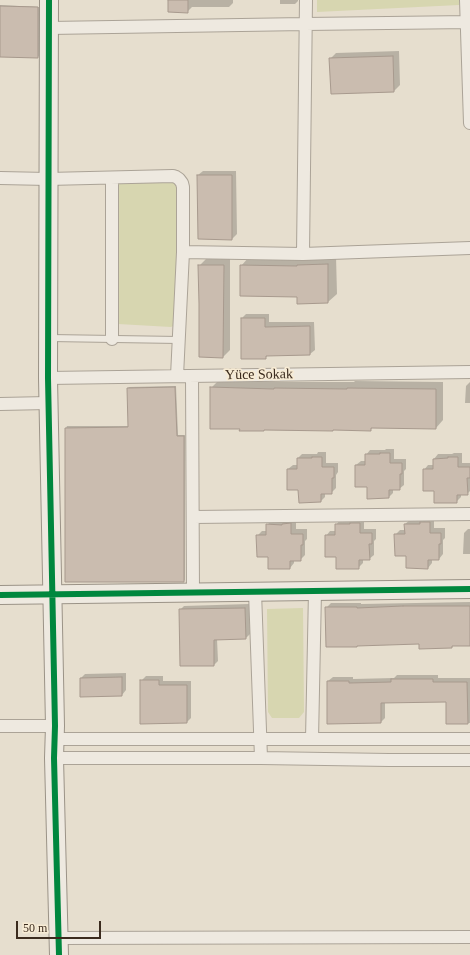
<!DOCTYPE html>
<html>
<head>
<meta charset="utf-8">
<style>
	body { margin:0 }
	#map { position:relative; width:470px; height:955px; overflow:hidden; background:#e6dece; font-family:"Times New Roman",serif }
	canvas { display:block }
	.scale { position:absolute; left:16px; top:921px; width:85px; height:18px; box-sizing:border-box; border:2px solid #3b2b1e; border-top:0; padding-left:5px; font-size:12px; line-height:14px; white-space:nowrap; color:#3b2b1e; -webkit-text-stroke:3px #f7ebd4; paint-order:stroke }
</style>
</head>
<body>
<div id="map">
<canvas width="470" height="955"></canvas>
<div class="scale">50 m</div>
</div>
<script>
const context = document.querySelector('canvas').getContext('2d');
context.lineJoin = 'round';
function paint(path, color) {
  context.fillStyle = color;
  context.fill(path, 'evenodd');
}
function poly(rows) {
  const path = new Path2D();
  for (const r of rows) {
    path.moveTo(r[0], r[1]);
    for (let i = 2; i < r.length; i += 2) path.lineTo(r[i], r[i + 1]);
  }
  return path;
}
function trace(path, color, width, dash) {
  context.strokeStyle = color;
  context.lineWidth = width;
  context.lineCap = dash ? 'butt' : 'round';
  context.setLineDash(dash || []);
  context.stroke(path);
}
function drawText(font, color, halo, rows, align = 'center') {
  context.font = font + ' "Times New Roman",serif';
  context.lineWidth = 3.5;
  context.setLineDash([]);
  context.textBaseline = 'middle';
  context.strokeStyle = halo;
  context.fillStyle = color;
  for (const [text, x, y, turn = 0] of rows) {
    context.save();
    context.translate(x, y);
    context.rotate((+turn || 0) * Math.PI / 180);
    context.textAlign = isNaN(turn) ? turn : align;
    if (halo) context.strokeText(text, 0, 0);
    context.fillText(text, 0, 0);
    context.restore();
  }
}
paint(poly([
	[317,0,459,0,459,5,317,12],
	[122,180,173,181,177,183,177,324,171,327,118,324,118,183],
	[303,608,304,712,299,718,272,718,268,712,267,609]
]), '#d7d6b0');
paint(poly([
	[169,0,233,0,233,3,229,7,192,7,187,12],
	[280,0,298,0,298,1,295,4,280,4],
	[0,5,39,7,39,56,38,57,0,56],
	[399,51,400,85,394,91,330,59,336,53],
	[203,171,236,171,237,234,232,239,199,238,198,175],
	[336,256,337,294,328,302,298,296,241,266,249,257],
	[206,259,230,259,230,350,223,357,199,266],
	[246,314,269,314,269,322,314,322,315,350,310,354,268,355,265,358,242,318],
	[218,381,281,382,354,382,355,381,443,382,443,420,436,428,373,427,370,430,334,429,333,430,265,429,264,430,241,428,211,388],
	[470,382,470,403,465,403,466,386],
	[176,386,178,435,185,435,185,580,184,581,66,581,66,428,67,426,129,426,128,388,129,387],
	[386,449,394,449,394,459,406,459,406,469,404,471,404,485,399,489,393,489,393,493,389,497,368,486,356,465,361,461,366,461,366,455,370,450,385,450],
	[318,452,326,452,326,463,338,463,338,472,336,475,336,488,331,493,325,493,325,497,321,501,299,489,288,469,293,465,298,465,298,458,302,454,317,454],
	[454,453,462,453,462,463,470,463,470,491,467,494,461,494,461,497,456,502,435,490,424,470,428,465,434,465,434,459,438,454,452,454],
	[434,518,434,528,445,528,445,538,443,540,443,554,439,559,432,559,432,563,428,568,407,555,395,535,400,530,406,530,405,524,410,520],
	[296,519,296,529,307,529,307,539,305,541,305,555,300,560,294,560,294,563,290,568,269,556,257,536,262,531,267,531,267,525,272,520],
	[364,519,364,529,376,529,376,539,374,541,374,555,369,559,363,559,363,563,358,568,337,556,326,536,330,531,336,531,336,525,340,520],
	[468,529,470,529,470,554,463,554,464,533],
	[470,602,470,645,454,645,452,647,420,643,326,608,331,603,361,603,361,604],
	[249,604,250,634,246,638,217,639,218,661,214,665,180,610,184,606],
	[126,673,126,690,122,695,81,678,85,674],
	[397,675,438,675,438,678,470,678,470,723,447,723,447,701,385,702,385,718,381,722,328,681,333,677,353,677,353,679,394,678],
	[146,676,163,676,163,681,191,681,191,718,187,722,141,681]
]), '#0003');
const building = poly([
	[168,0,188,0,188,13,168,12,168,0],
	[0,6,38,7,38,58,0,57,0,6],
	[393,56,394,92,331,94,329,58,393,56],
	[197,175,232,175,232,240,198,239,197,175],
	[328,264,328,303,297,304,297,297,240,296,240,265,297,266,297,265,328,264],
	[198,265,224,265,223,358,199,357,199,304,198,265],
	[241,318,265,318,265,327,310,326,310,355,266,356,266,359,241,359,241,318],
	[175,387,177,436,184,436,184,582,65,582,65,428,128,427,127,388,175,387],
	[210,387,274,389,274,388,347,389,347,388,436,389,436,429,371,428,371,431,333,430,333,431,264,430,264,431,239,431,240,429,210,429,210,387],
	[380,453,390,453,390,463,402,463,402,474,400,474,400,490,389,490,389,498,367,499,367,487,355,487,355,465,365,465,365,454,380,454,380,453],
	[312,457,322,457,322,467,334,467,334,478,332,478,332,494,321,494,321,502,299,503,298,490,287,490,287,469,297,469,297,458,312,458,312,457],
	[448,457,458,457,458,467,470,467,470,478,467,478,468,495,457,495,457,503,434,503,434,491,423,491,423,469,433,469,433,459,448,458,448,457],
	[420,522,430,522,430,533,441,533,441,544,439,544,439,560,428,560,428,569,406,568,406,556,395,556,394,534,405,534,404,524,420,524,420,522],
	[291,523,291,534,303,534,303,545,301,545,301,561,290,561,290,569,268,569,268,557,257,557,256,535,266,535,266,524,282,525,282,524,291,523],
	[350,523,360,523,360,533,372,533,372,544,369,544,370,560,359,560,359,569,336,569,336,557,325,557,325,535,335,535,335,524,350,524,350,523],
	[403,606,470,606,470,646,452,646,452,648,419,649,419,644,357,646,357,647,326,647,325,607,357,607,357,608,403,606],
	[245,608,246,639,214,640,214,666,180,666,179,609,245,608],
	[122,677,122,696,80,697,80,678,122,677],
	[391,679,433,679,433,682,467,682,468,724,446,724,446,702,381,703,381,723,327,724,327,681,349,681,349,683,391,682,391,679],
	[140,680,159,680,159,685,187,685,187,723,140,724,140,680]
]);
paint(building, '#cabcaf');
trace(building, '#a7998d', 1);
const lane = poly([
	[50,338,179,340]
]);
const street = poly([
	[466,0,470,123],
	[49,28,305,24,470,22],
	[0,178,48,179,173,176,176,177,179,179,182,183,183,187,183,252],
	[112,178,112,339],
	[303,254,306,0],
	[177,376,183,252,303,254,470,248],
	[192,376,193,593],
	[48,378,470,372],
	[0,404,48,403],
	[193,517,470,514],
	[255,592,261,758],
	[0,726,55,726],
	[54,739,470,739],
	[312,739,315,591],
	[54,758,261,758,389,760,470,760],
	[59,938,470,937]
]);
const secondary = poly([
	[49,0,48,378,55,726,54,758,59,955],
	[0,595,470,589]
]);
trace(lane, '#aba397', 8);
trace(street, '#aba397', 14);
trace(secondary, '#9b9387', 20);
trace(lane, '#eee9e0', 6);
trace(street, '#eee9e0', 12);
trace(secondary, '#eee9e0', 18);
trace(poly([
	[49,0,48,378,55,726,54,758,59,955],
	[0,595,470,589]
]), '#00873e', 6);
drawText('14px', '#3b2b1e', '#f7ebd4', [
	["Yüce Sokak",259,375,-1]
]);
</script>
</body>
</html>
